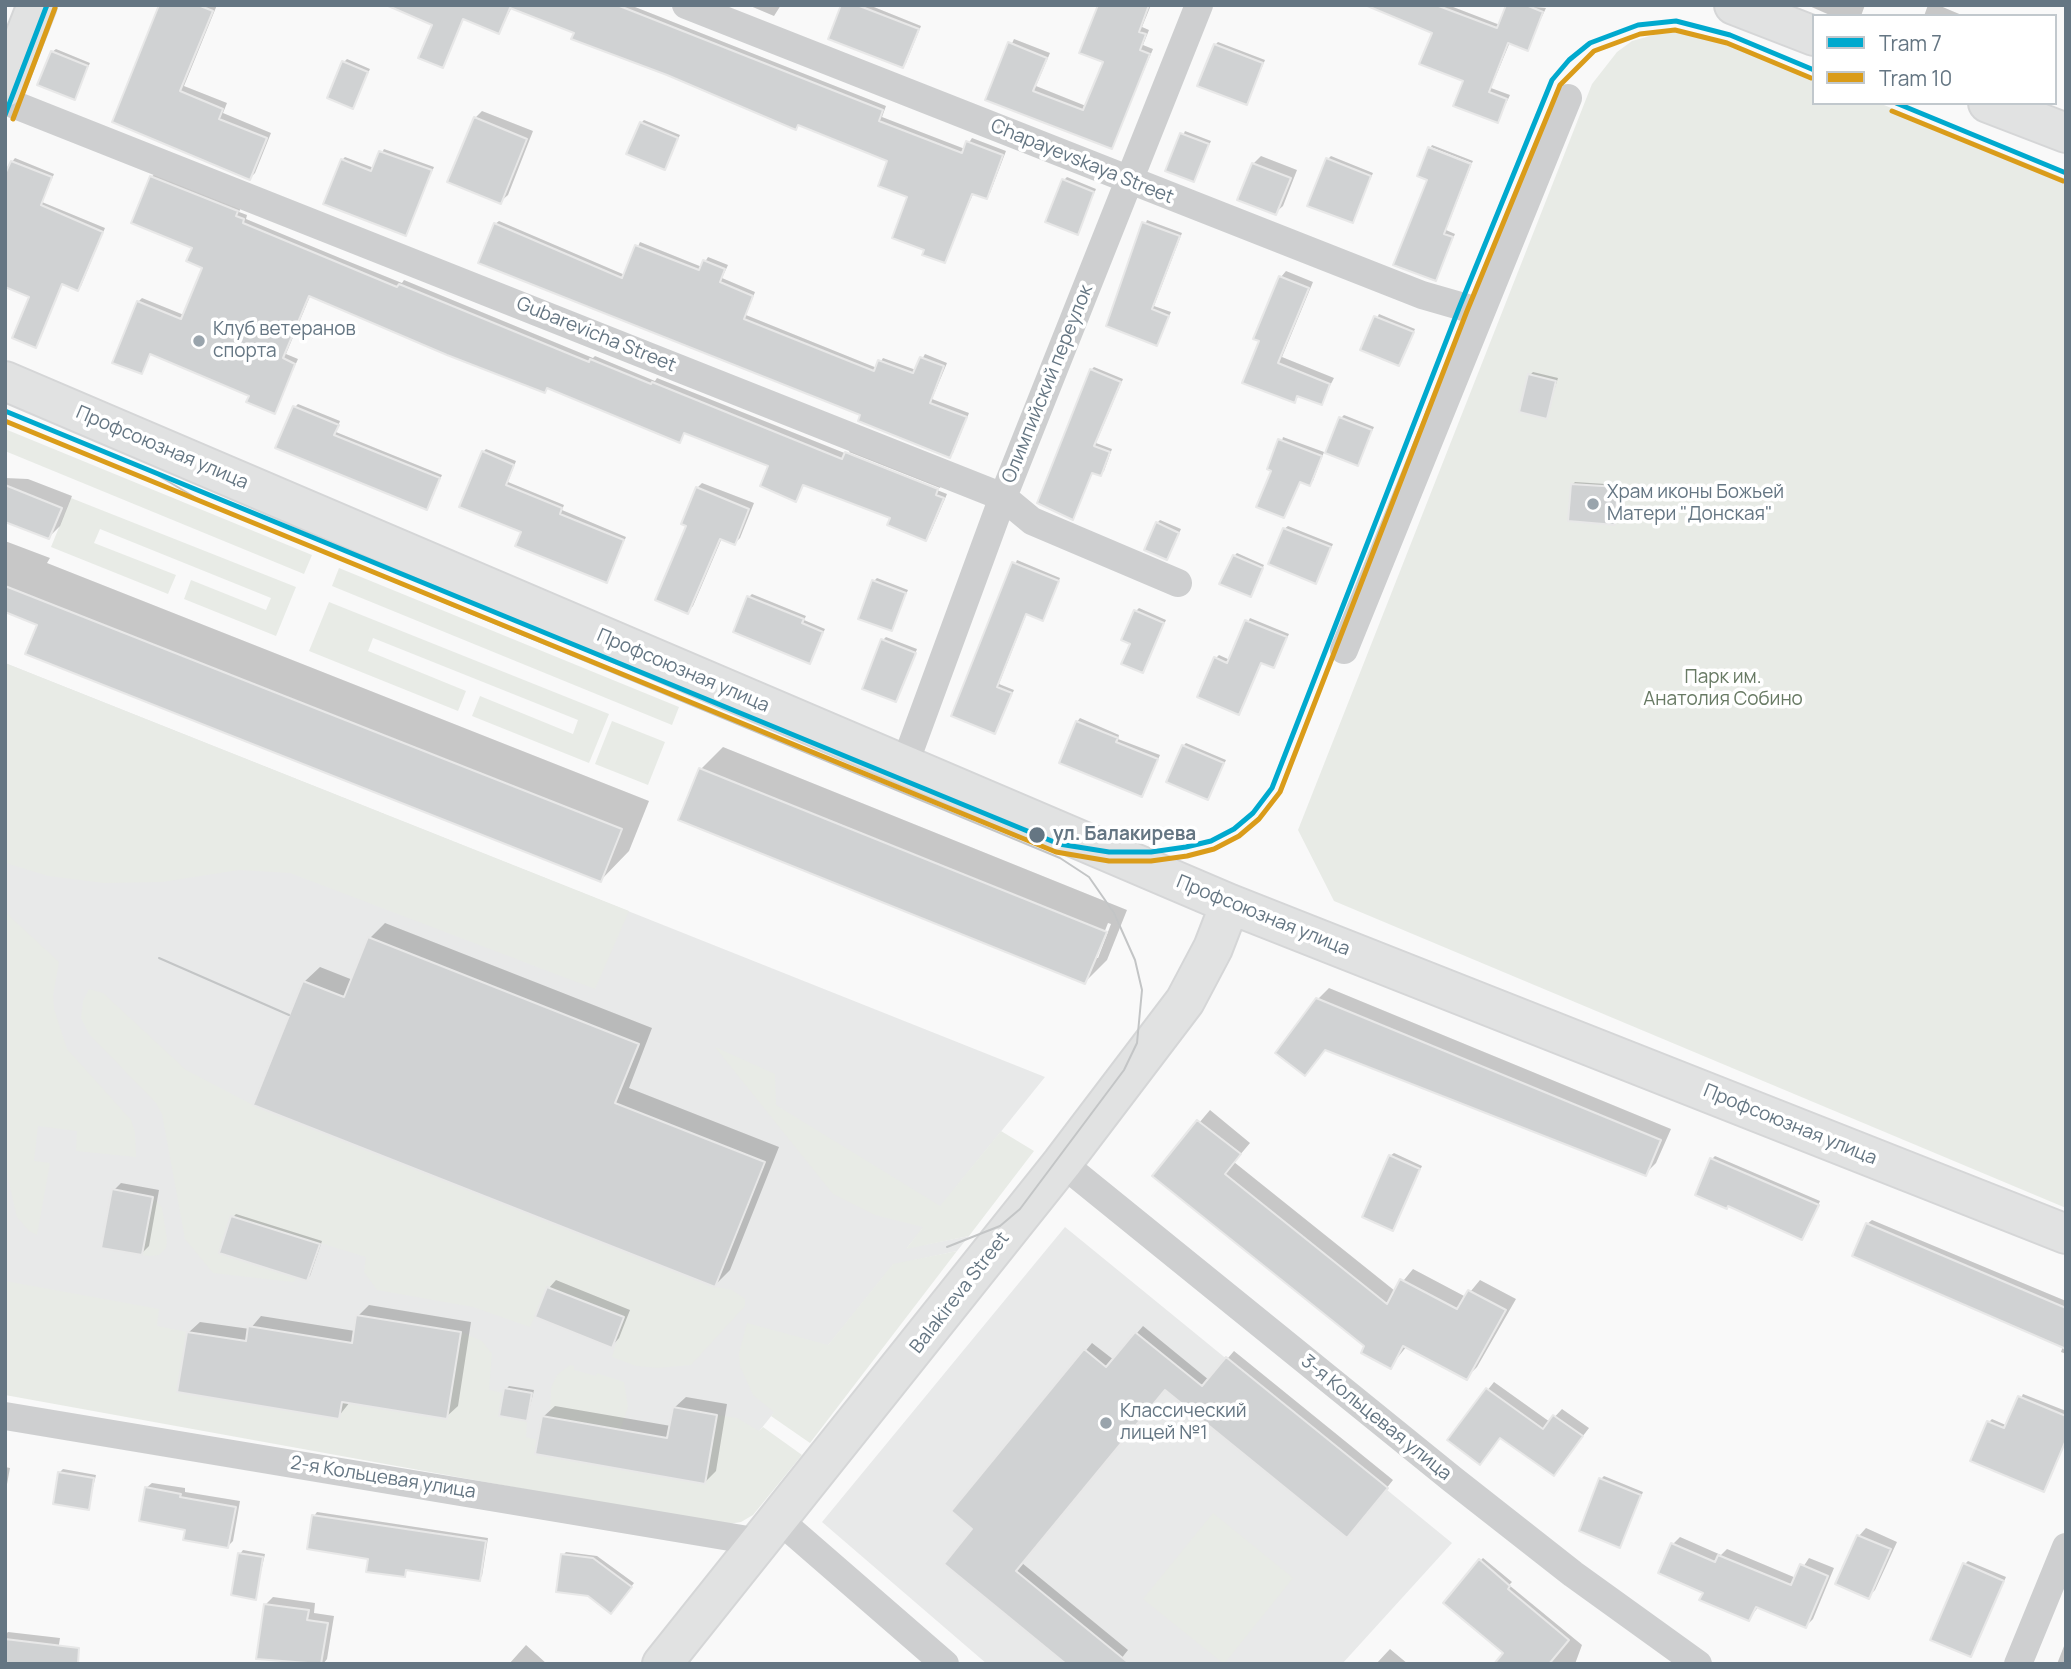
<!DOCTYPE html>
<html>
<head>
<meta charset="utf-8">
<style>
	body { margin:0 }
	#map { position:relative; width:2071px; height:1669px; overflow:hidden; background:#f9f9f9; font-family:Manrope,sans-serif }
	canvas { display:block }
	.frame { position:absolute; inset:0; border:7px solid #657683; pointer-events:none }
	.legend { position:absolute; left:1812px; top:14px; width:245px; height:91px; box-sizing:border-box; background:#fff; border:2px solid #c1c8cd; margin:0; padding:9px 12px; list-style:none; font-size:21px; color:#657683 }
	.legend li { display:flex; align-items:center; gap:14px; height:35px }
	.legend b { width:35px; border:2px solid #c1c8cd }
</style>
</head>
<body>
<div id="map">
<canvas width="2071" height="1669"></canvas>
<div class="frame"></div>
<ul class="legend">
<li><b style="height:9px;background:#00a9ce"></b>Tram 7</li>
<li><b style="height:9px;background:#da9c1a"></b>Tram 10</li>
</ul>
</div>
<script>
const context = document.querySelector('canvas').getContext('2d');
context.lineJoin = 'round';
function paint(path, color) {
  context.fillStyle = color;
  context.fill(path, 'evenodd');
}
function poly(rows) {
  const path = new Path2D();
  for (const r of rows) {
    path.moveTo(r[0], r[1]);
    for (let i = 2; i < r.length; i += 2) path.lineTo(r[i], r[i + 1]);
  }
  return path;
}
function trace(path, color, width, dash) {
  context.strokeStyle = color;
  context.lineWidth = width;
  context.lineCap = dash ? 'butt' : 'round';
  context.setLineDash(dash || []);
  context.stroke(path);
}
function drawText(font, color, halo, rows, align = 'center') {
  context.font = font + ' Manrope,sans-serif';
  context.lineWidth = 7;
  context.setLineDash([]);
  context.textBaseline = 'middle';
  context.strokeStyle = halo;
  context.fillStyle = color;
  for (const [text, x, y, turn = 0] of rows) {
    context.save();
    context.translate(x, y);
    context.rotate((+turn || 0) * Math.PI / 180);
    context.textAlign = isNaN(turn) ? turn : align;
    if (halo) context.strokeText(text, 0, 0);
    context.fillText(text, 0, 0);
    context.restore();
  }
}
paint(poly([
	[5,663,1045,1077,907,1248,969,1236,957,1251,893,1265,702,1502,5,1372],
	[1065,1227,1452,1543,1342,1664,987,1664,822,1522]
]), '#e8e9e9');
paint(poly([
	[1681,32,1702,34,1814,77,1814,103,1879,103,2066,179,2066,1208,1334,901,1298,830,1592,84,1617,52,1632,41,1657,34],
	[5,429,312,555,304,574,5,451],
	[71,498,296,587,276,636,184,599,191,580,266,610,271,598,100,529,94,543,176,575,168,594,51,547],
	[339,568,679,707,672,725,332,586],
	[329,602,609,714,589,763,472,716,480,696,573,734,578,720,373,638,368,651,466,691,458,711,309,651],
	[5,663,629,911,595,989,290,873,239,870,162,882,104,883,48,876,6,863],
	[612,721,665,742,648,785,595,764],
	[5,912,59,962,53,996,54,1009,67,1049,131,1120,135,1133,136,1157,76,1151,77,1131,38,1126,34,1161,50,1163,37,1235,29,1231,17,1217,5,1166],
	[89,989,103,993,186,1070,253,1105,715,1287,732,1290,745,1299,745,1306,691,1365,657,1368,636,1366,612,1357,624,1317,548,1287,530,1327,473,1307,377,1290,364,1272,366,1257,232,1216,219,1253,297,1278,293,1282,213,1273,185,1239,162,1114,156,1103,89,1034,81,1018,83,1001],
	[715,1047,775,1074,776,1105,940,1206,1001,1131,1034,1151,969,1236,906,1249,923,1227,875,1215,833,1194],
	[153,1197,162,1208,167,1239,166,1248,159,1255,150,1256,142,1255],
	[957,1251,810,1443,771,1416,774,1412,753,1395,740,1366,739,1353,747,1323,828,1345,893,1264],
	[5,1281,159,1309,157,1326,187,1332,177,1392,338,1418,342,1402,447,1419,461,1332,482,1341,492,1354,489,1390,503,1393,499,1416,527,1421,526,1437,537,1440,535,1454,705,1484,717,1415,737,1418,759,1431,763,1427,802,1455,753,1515,741,1522,722,1525,5,1395],
	[570,1365,574,1366,574,1370,596,1376,597,1373,624,1382,628,1407,620,1430,550,1417,551,1388,557,1375],
	[1213,1513,1293,1578,1224,1664,1143,1599]
]), '#e8ebe6');
paint(poly([
	[161,5,217,5,184,86,227,103,223,113,271,133,255,173,250,178,114,121],
	[410,5,630,5,886,106,882,117,965,149,972,138,1006,151,990,193,986,197,974,192,944,261,926,249,910,196,890,160,800,124,796,128,512,7,499,32,464,17,442,66,434,24],
	[748,5,781,5,774,16],
	[843,5,869,5,921,26,906,63,903,66],
	[1099,5,1151,5,1142,27,1149,30,1143,45,1153,49,1112,147,987,99,1014,39,1050,53,1036,86,1086,106,1106,61],
	[1366,5,1448,5,1500,25,1508,5,1546,8,1527,49,1510,42,1491,88,1510,95,1498,121,1465,80,1434,32],
	[1807,5,1865,5,1861,16,1832,16],
	[1928,5,1938,5,1964,16,1924,16],
	[1218,42,1265,60,1247,103,1215,45],
	[56,49,90,63,74,98,52,52],
	[347,59,370,69,352,107,344,62],
	[482,111,533,131,508,195,500,202,475,118],
	[644,120,680,135,664,168,641,123],
	[1185,131,1211,141,1193,180,1168,170],
	[1432,145,1473,161,1472,163,1431,147],
	[384,149,434,167,405,234,342,160,345,157,374,168],
	[1429,150,1471,166,1446,230,1455,234,1435,279],
	[1261,156,1297,170,1283,206,1275,213,1253,164],
	[1331,156,1373,173,1352,221,1328,159],
	[15,158,54,174,42,202,105,228,81,286,77,289,63,283,36,346,12,162],
	[156,173,241,207,239,212,247,215,246,219,340,258,402,283,404,280,593,358,595,356,655,381,657,378,947,494,930,534,926,539,892,517,805,483,796,500,770,465,686,431,680,441,549,387,545,391,311,294,286,354,298,359,274,412,251,395,151,353,141,372,138,302,142,298,184,315,205,267,151,177],
	[1067,177,1096,189,1077,233,1064,180],
	[1147,220,1182,233,1154,306,1171,312,1156,344,1108,325],
	[499,221,625,275,640,242,702,267,708,257,728,265,722,278,755,292,746,315,877,368,883,358,916,370,925,354,947,363,932,399,969,413,953,453,950,456,862,414,495,224],
	[1286,271,1313,282,1282,357,1334,378,1321,403,1300,395,1294,401,1261,340,1256,338,1281,277],
	[1379,314,1415,329,1399,364,1362,349],
	[1094,367,1123,379,1096,443,1112,449,1104,471,1101,474,1093,471,1073,518,1091,370],
	[1533,372,1558,378,1546,417,1530,375],
	[298,404,340,421,336,432,442,475,429,505,426,508,295,407],
	[1344,415,1374,427,1357,464,1341,418],
	[1283,437,1324,452,1313,481,1309,484,1301,481,1284,516,1274,470],
	[486,449,516,461,508,482,564,505,562,510,626,537,606,581,523,531,483,452],
	[851,449,941,485,940,488,849,452],
	[5,478,28,479,72,496,60,526,49,537,5,520],
	[1575,482,1621,485,1618,520,1614,523,1572,485],
	[702,483,754,503,740,538,735,543,722,538,693,606,688,612,688,525,697,488],
	[1160,520,1181,529,1167,558,1157,523],
	[1288,526,1333,544,1316,582,1284,529],
	[5,541,50,558,47,563,649,801,629,851,601,880,5,610],
	[1237,553,1264,565,1250,595,1234,556],
	[1017,560,1060,578,1045,616,1042,619,1027,613,999,684,1014,690,995,732,953,715],
	[877,578,908,590,891,629,874,581],
	[752,594,806,616,804,620,825,629,809,662,749,597],
	[1139,608,1166,620,1142,671,1132,643,1136,611],
	[1250,618,1289,634,1274,666,1262,661,1238,712,1216,658,1219,655,1230,660],
	[886,637,917,649,896,700,883,640],
	[1080,718,1119,735,1118,739,1160,755,1142,795,1077,722],
	[1186,743,1226,760,1208,798,1183,746],
	[723,747,1127,910,1107,960,1085,982,701,769],
	[1108,923,1111,924,1098,958,1094,958],
	[385,923,652,1028,629,1088,779,1147,730,1270,715,1285,304,982,320,967,353,980,370,938],
	[1329,988,1671,1129,1656,1163,1645,1174,1326,1048,1305,1074,1318,999],
	[1210,1110,1250,1143,1234,1162,1395,1291,1413,1269,1466,1297,1480,1280,1516,1299,1477,1367,1466,1378,1407,1346,1390,1367,1155,1175],
	[1394,1153,1422,1166,1393,1229,1390,1156],
	[1715,1156,1820,1201,1805,1235,1802,1238,1729,1204,1712,1159],
	[121,1183,159,1190,149,1246,142,1253,114,1190],
	[236,1214,322,1241,310,1276,307,1279,233,1217],
	[1872,1220,2066,1301,2066,1354,2061,1352,2063,1346,1997,1319,1999,1316,1867,1224],
	[556,1280,630,1310,619,1338,612,1346,538,1316,549,1288],
	[369,1305,471,1322,458,1406,446,1417,350,1402,338,1417,188,1333,200,1322,250,1329,261,1316,355,1331,358,1316],
	[1143,1326,1209,1380,1234,1351,1393,1480,1354,1529,1166,1388,1022,1563,1128,1650,1117,1664,1069,1664,975,1529,953,1511,1092,1343,1114,1360],
	[1494,1382,1550,1422,1562,1409,1589,1428,1554,1474,1501,1436,1480,1462,1449,1439],
	[509,1386,534,1390,527,1419,506,1389],
	[2023,1394,2066,1411,2066,1440,2043,1490,1989,1422,1992,1419,2008,1426],
	[686,1397,727,1404,716,1471,704,1483,543,1417,555,1406,671,1426,674,1408],
	[5,1467,10,1468,5,1495],
	[63,1469,96,1475,88,1508,59,1473],
	[1604,1476,1643,1492,1620,1546,1601,1479],
	[152,1483,185,1488,185,1492,240,1501,233,1541,228,1546,187,1528,146,1488],
	[317,1512,488,1538,482,1576,479,1579,408,1569,404,1575,370,1557,314,1516],
	[1866,1528,1897,1542,1875,1590,1868,1597,1838,1583,1859,1536],
	[1680,1537,1721,1555,1727,1549,1796,1578,1809,1558,1834,1568,1813,1619,1806,1626,1759,1606,1749,1619,1705,1592,1660,1572,1673,1544],
	[243,1550,265,1554,255,1598,240,1554],
	[566,1552,597,1556,634,1583,614,1609,563,1555],
	[1483,1558,1512,1582,1509,1585,1582,1645,1575,1664,1496,1664,1505,1653,1480,1561],
	[1968,1561,2006,1577,1970,1655,1965,1564],
	[273,1597,315,1603,314,1613,334,1616,327,1659,323,1664,258,1657,266,1604],
	[8,1632,60,1638,56,1664,5,1664,5,1635],
	[2066,1641,2066,1664,2057,1664],
	[526,1645,547,1664,509,1664],
	[1390,1649,1408,1664,1376,1664]
]), '#0003');
const building = poly([
	[159,5,198,5,213,11,180,91,223,109,219,119,267,138,250,180,112,122,159,5],
	[386,5,617,5,883,110,879,121,962,153,966,141,1003,155,987,199,972,194,945,263,922,255,924,250,892,238,907,197,878,186,887,161,798,125,796,130,667,75,571,39,574,33,510,8,499,34,463,19,443,68,418,58,432,25,386,5],
	[841,5,857,5,919,29,903,68,828,39,841,5],
	[1098,5,1149,5,1139,32,1146,34,1140,50,1150,54,1112,149,985,100,1008,42,1047,58,1033,91,1083,110,1103,62,1079,53,1098,5],
	[1365,5,1436,5,1497,28,1506,5,1526,5,1543,12,1528,51,1508,43,1489,92,1507,99,1498,123,1453,106,1463,81,1419,64,1432,33,1365,5],
	[1214,44,1263,63,1247,105,1197,86,1214,44],
	[51,51,88,66,75,100,37,85,51,51],
	[342,61,368,72,353,109,327,98,342,61],
	[474,117,527,139,501,204,447,182,474,117],
	[640,122,678,138,665,170,626,154,640,122],
	[1180,133,1209,144,1194,182,1165,171,1180,133],
	[1428,147,1471,164,1444,234,1453,237,1436,281,1393,265,1427,180,1417,176,1428,147],
	[379,151,432,170,406,236,323,204,341,159,371,171,379,151],
	[1326,158,1371,176,1353,223,1307,206,1326,158],
	[11,161,52,177,41,205,103,232,78,291,62,284,36,348,12,338,29,297,5,287,5,174,11,161],
	[1252,163,1291,178,1276,215,1237,200,1252,163],
	[150,176,238,211,236,216,244,219,243,223,397,287,399,284,589,362,590,359,651,384,652,382,842,459,845,452,938,489,936,495,944,498,926,541,887,525,890,518,803,485,796,502,760,486,768,466,684,433,680,443,547,388,545,393,447,355,309,296,283,358,295,364,275,414,246,402,249,396,150,354,142,374,112,363,137,301,181,319,202,268,186,261,192,248,131,223,150,176],
	[1062,179,1094,192,1078,235,1045,222,1062,179],
	[1142,222,1180,236,1152,309,1169,316,1157,346,1106,326,1142,222],
	[494,223,622,278,635,245,699,270,703,260,725,269,720,282,753,296,744,319,874,371,878,360,913,373,920,357,944,366,930,403,967,417,950,458,858,421,860,415,478,263,494,223],
	[1279,276,1309,288,1278,363,1330,384,1322,405,1297,396,1295,403,1242,383,1259,341,1253,339,1279,276],
	[1374,316,1414,332,1399,366,1360,350,1374,316],
	[1090,369,1121,382,1094,446,1110,452,1101,476,1092,473,1073,520,1037,503,1090,369],
	[1528,374,1556,381,1547,419,1519,412,1528,374],
	[293,406,339,425,334,435,440,478,427,510,275,448,293,406],
	[1339,417,1372,430,1358,466,1325,453,1339,417],
	[1278,439,1322,456,1310,486,1300,482,1284,518,1256,507,1271,471,1267,469,1278,439],
	[482,451,514,465,506,485,562,508,560,514,624,540,607,583,515,546,521,532,459,507,482,451],
	[1571,484,1618,487,1615,525,1568,521,1571,484],
	[5,485,62,508,49,539,5,522,5,485],
	[696,487,749,509,735,545,720,539,688,614,655,600,686,526,681,524,696,487],
	[1156,522,1179,533,1167,560,1144,550,1156,522],
	[1283,528,1331,547,1316,584,1268,564,1283,528],
	[1233,555,1263,568,1251,597,1219,584,1233,555],
	[1012,562,1059,581,1043,621,1026,614,997,687,1012,693,995,734,951,716,1012,562],
	[872,580,906,593,892,631,858,619,872,580],
	[5,586,622,829,601,882,25,654,37,625,5,612,5,586],
	[747,596,804,619,802,623,823,632,810,664,733,632,747,596],
	[1134,610,1164,623,1143,673,1121,664,1130,644,1121,640,1134,610],
	[1245,620,1287,637,1274,668,1261,663,1239,715,1197,697,1214,657,1227,663,1245,620],
	[881,639,916,653,896,702,862,689,881,639],
	[1076,721,1118,738,1116,742,1158,759,1142,797,1059,763,1076,721],
	[1182,745,1224,763,1208,800,1166,782,1182,745],
	[699,768,1107,932,1085,984,678,820,699,768],
	[368,937,639,1044,615,1103,765,1162,715,1287,253,1105,303,981,344,997,368,937],
	[1316,998,1661,1140,1646,1176,1325,1050,1305,1076,1275,1053,1316,998],
	[1197,1120,1241,1154,1225,1174,1387,1304,1400,1279,1457,1309,1468,1290,1506,1310,1467,1380,1403,1346,1391,1369,1361,1353,1364,1346,1152,1176,1197,1120],
	[1389,1155,1420,1169,1393,1231,1362,1217,1389,1155],
	[1710,1158,1819,1205,1802,1240,1728,1206,1727,1209,1695,1195,1710,1158],
	[112,1189,153,1197,142,1255,101,1248,112,1189],
	[231,1216,320,1244,307,1281,219,1253,231,1216],
	[1866,1223,2066,1308,2066,1349,1852,1256,1866,1223],
	[547,1287,624,1317,612,1348,535,1317,547,1287],
	[356,1315,461,1332,447,1419,342,1402,339,1419,177,1392,187,1332,246,1341,248,1326,352,1343,356,1315],
	[1135,1332,1202,1386,1226,1357,1388,1488,1347,1538,1165,1390,1016,1571,1130,1664,1066,1664,944,1564,972,1529,951,1511,1084,1349,1106,1367,1135,1332],
	[504,1388,532,1393,527,1421,499,1416,504,1388],
	[1486,1388,1543,1429,1553,1415,1583,1436,1554,1476,1500,1438,1480,1465,1447,1440,1486,1388],
	[2018,1396,2066,1416,2066,1440,2044,1492,1970,1461,1987,1421,2004,1428,2018,1396],
	[673,1407,717,1415,705,1484,535,1454,542,1416,667,1438,673,1407],
	[58,1472,94,1478,89,1510,53,1504,58,1472],
	[1599,1478,1641,1495,1620,1548,1579,1531,1599,1478],
	[145,1487,181,1494,180,1497,236,1507,228,1548,183,1540,185,1530,139,1521,145,1487],
	[312,1515,486,1541,480,1581,406,1570,405,1577,366,1572,368,1559,307,1549,312,1515],
	[1857,1535,1891,1549,1869,1599,1835,1584,1857,1535],
	[1671,1543,1715,1562,1718,1555,1791,1585,1800,1564,1828,1576,1806,1628,1756,1607,1749,1621,1699,1600,1703,1593,1658,1573,1671,1543],
	[238,1553,263,1557,256,1600,231,1595,238,1553],
	[561,1554,593,1558,632,1587,611,1614,588,1596,556,1592,561,1554],
	[1479,1559,1510,1586,1508,1589,1569,1640,1549,1664,1494,1664,1503,1653,1443,1603,1479,1559],
	[1963,1563,2004,1581,1971,1657,1930,1640,1963,1563],
	[264,1604,309,1610,307,1620,328,1623,321,1664,256,1659,264,1604],
	[5,1639,79,1648,78,1664,5,1664,5,1639]
]);
paint(building, '#d0d2d3');
trace(building, '#e8e8e8', 2);
const secondary = poly([
	[1734,5,1814,36],
	[5,87,37,5],
	[1988,103,2066,133],
	[5,381,1230,904,2066,1234],
	[662,1664,1062,1163,1185,1001,1213,948,1230,904]
]);
trace(secondary, '#d5d6d7', 42);
trace(poly([
	[686,5,1422,295,1481,312],
	[5,101,1003,497,1032,521,1178,583],
	[1344,650,1568,98],
	[904,766,1003,497,1199,5],
	[1062,1163,1452,1479,1573,1574,1698,1664],
	[5,1416,760,1542],
	[778,1519,945,1664],
	[2018,1664,2066,1547]
]), '#cecfd0', 28);
trace(secondary, '#e1e2e2', 38);
trace(poly([
	[159,476,203,502,1060,858,1089,877,1114,913,1135,960,1142,990,1137,1043,1124,1070,1020,1209,1000,1226,947,1247],
	[159,958,289,1015]
]), '#c3c5c6', 2);
trace(poly([
	[1896,103,2066,173],
	[5,115,47,5],
	[5,411,1059,844,1109,852,1151,852,1186,847,1211,841,1234,829,1253,813,1272,788,1459,308,1552,80,1569,60,1590,43,1638,25,1676,21,1730,35,1814,70]
]), '#00a9ce', 5);
trace(poly([
	[1892,111,2063,181],
	[13,119,55,8],
	[5,421,1056,852,1109,861,1151,861,1187,856,1214,849,1239,836,1259,819,1280,792,1467,311,1560,85,1594,51,1640,34,1675,30,1727,43,1811,78]
]), '#da9c1a', 5);
for (const [x, y, r, color] of [
	[199,341,7,"#99a4ac"],
	[1593,504,7,"#99a4ac"],
	[1037,835,9,"#657683"],
	[1106,1423,7,"#99a4ac"]
]) {
  const dot = new Path2D();
  dot.arc(x, y, r, 0, 2 * Math.PI);
  context.fillStyle = color;
  context.fill(dot);
  trace(dot, '#fff', 2.5);
}
drawText('19px', '#657683', '#fff', [
	["Chapayevskaya Street",1082,162,22],
	["Gubarevicha Street",596,335,22],
	["Олимпийский переулок",1048,384,-68],
	["Профсоюзная улица",162,448,23],
	["Профсоюзная улица",683,671,23],
	["Профсоюзная улица",1263,916,22],
	["Профсоюзная улица",1790,1125,22],
	["Balakireva Street",960,1293,-52],
	["3-я Кольцевая улица",1376,1418,39],
	["2-я Кольцевая улица",383,1478,9]
]);
drawText('19px', '#657683', '#fff', [
	["Клуб ветеранов",213,330],
	["спорта",213,352],
	["Храм иконы Божьей",1607,493],
	["Матери \"Донская\"",1607,515],
	["Классический",1120,1412],
	["лицей №1",1120,1434]
], 'left');
drawText('19px', '#687a64', '#fff', [
	["Парк им.",1723,678],
	["Анатолия Собино",1723,700]
]);
drawText('bold 19px', '#657683', '#fff', [
	["ул. Балакирева",1053,835]
], 'left');
</script>
</body>
</html>
